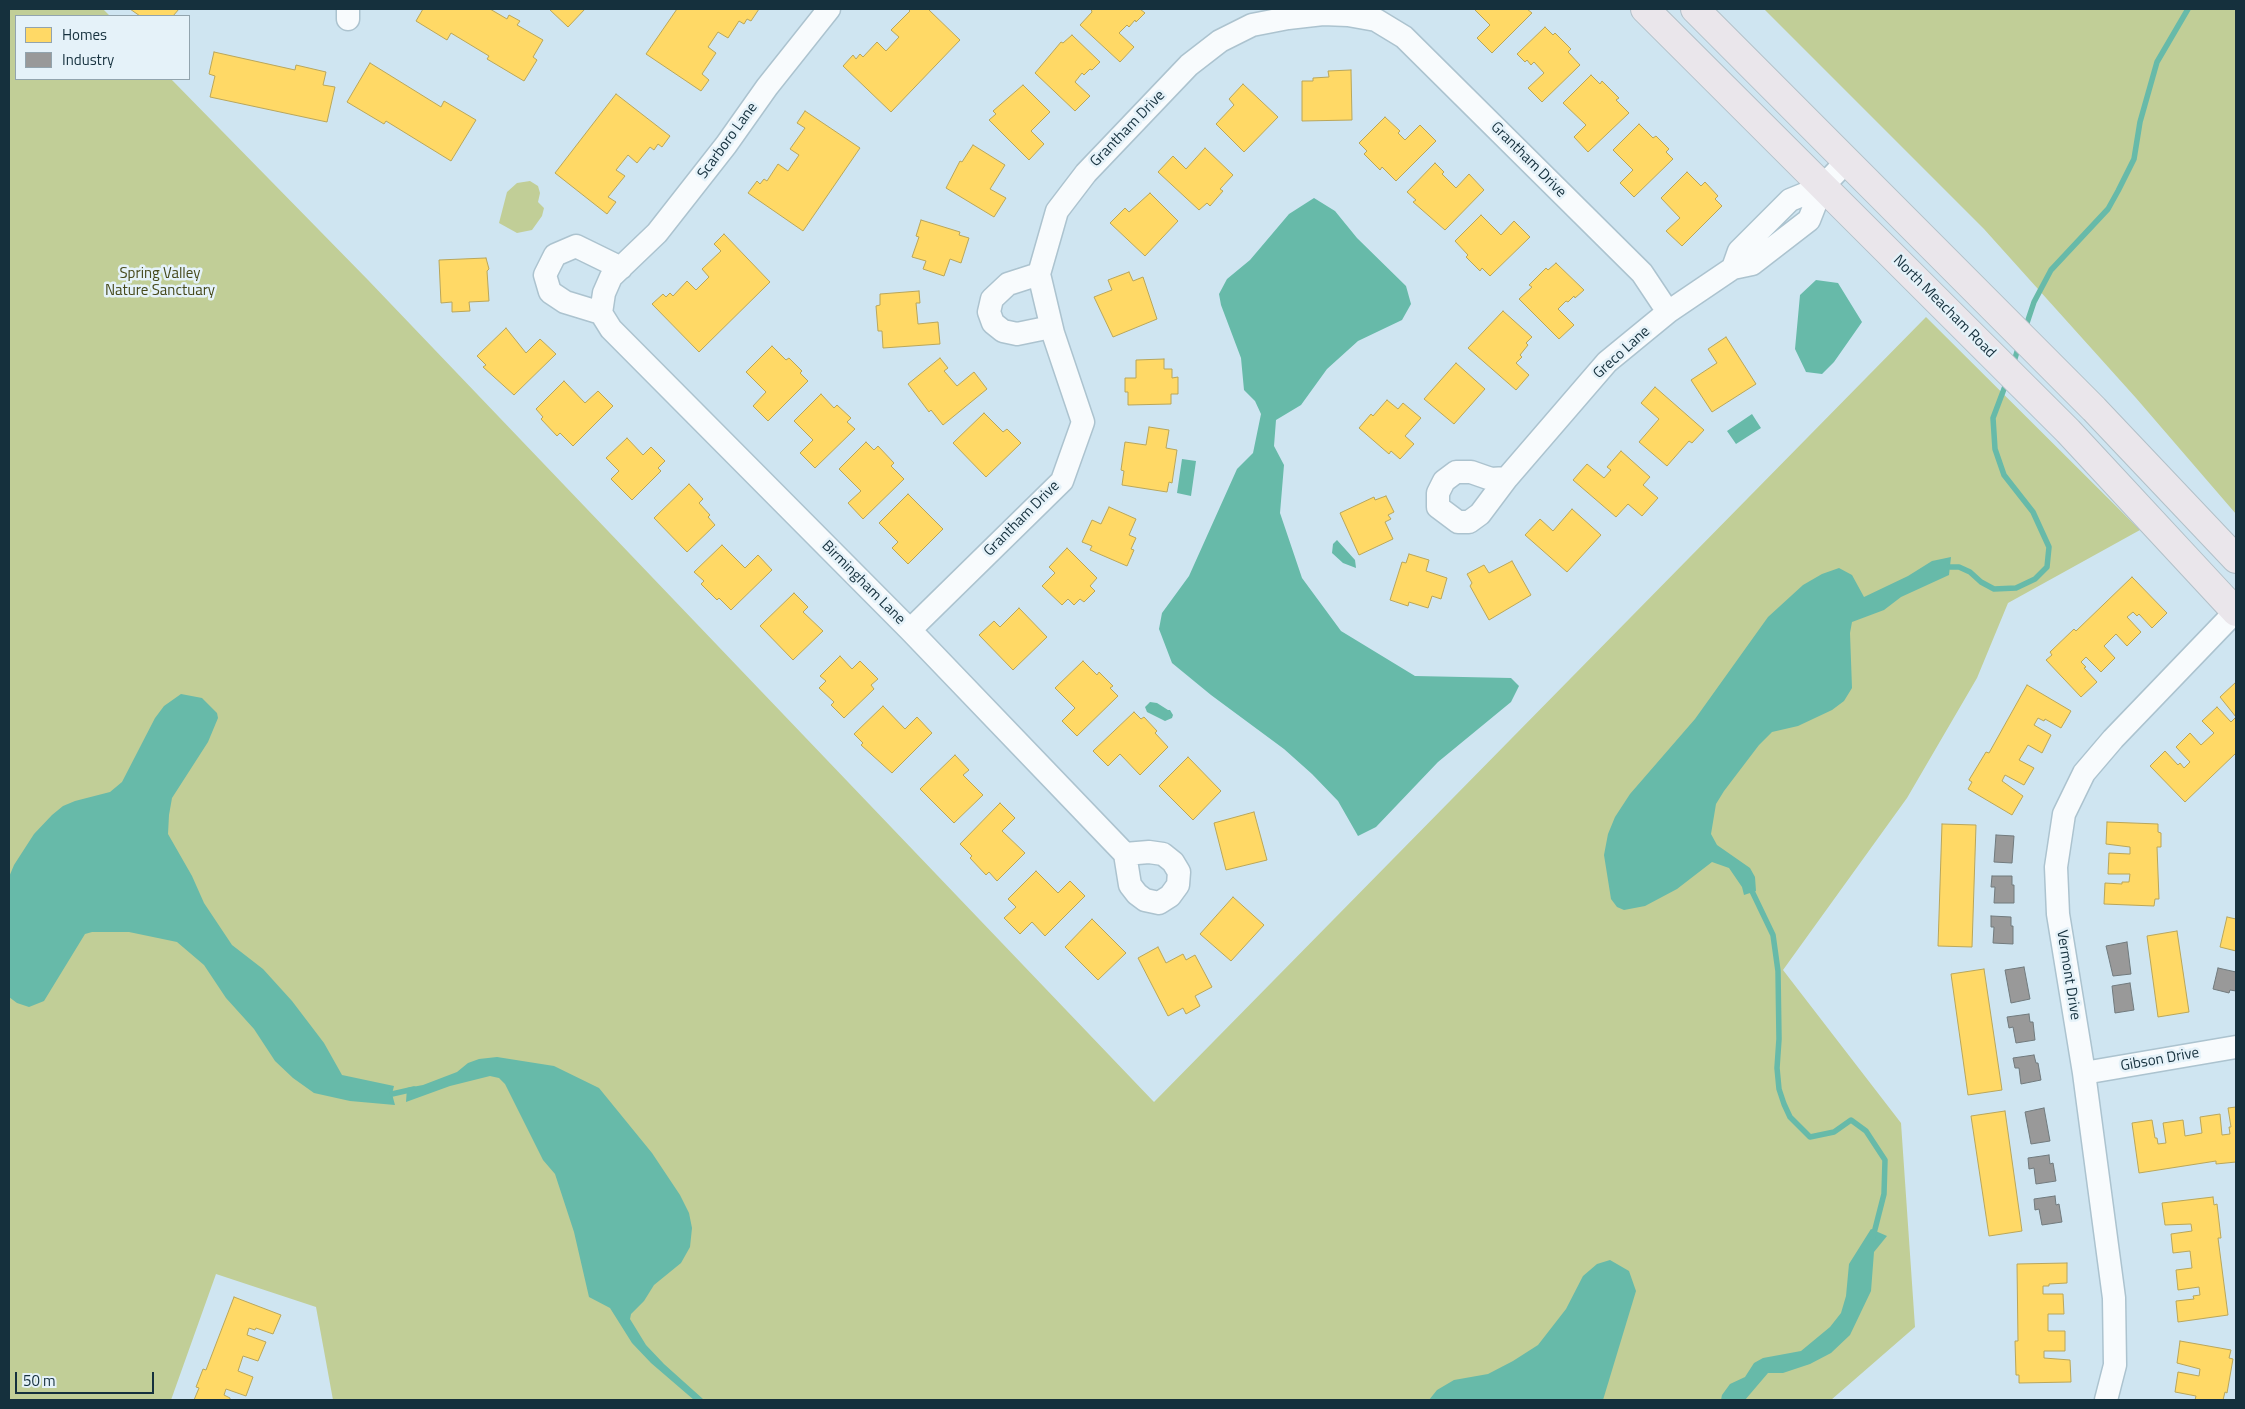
<!DOCTYPE html>
<html>
<head>
<meta charset="utf-8">
<style>
	body { margin:0 }
	#map { position:relative; width:2245px; height:1409px; overflow:hidden; background:#cfe5f1; font-family:"Titillium Web",sans-serif }
	canvas { display:block }
	.frame { position:absolute; inset:0; border:10px solid #15303d; pointer-events:none }
	.legend { position:absolute; left:15px; top:15px; width:175px; height:65px; box-sizing:border-box; background:#e5f2f9; border:1px solid #92a4ae; margin:0; padding:6px 9px; list-style:none; font-size:15px; color:#15303d }
	.legend li { display:flex; align-items:center; gap:10px; height:25px }
	.legend b { width:25px; border:1px solid #92a4ae }
	.scale { position:absolute; left:15px; top:1372px; width:139px; height:22px; box-sizing:border-box; border:2px solid #15303d; border-top:0; padding-left:6px; font-size:15px; line-height:18px; white-space:nowrap; color:#15303d; -webkit-text-stroke:4px #e5f2f9; paint-order:stroke }
</style>
</head>
<body>
<div id="map">
<canvas width="2245" height="1409"></canvas>
<div class="frame"></div>
<ul class="legend">
<li><b style="height:14px;background:#ffd966"></b>Homes</li>
<li><b style="height:14px;background:#999"></b>Industry</li>
</ul>
<div class="scale">50 m</div>
</div>
<script>
const context = document.querySelector('canvas').getContext('2d');
context.lineJoin = 'round';
function paint(path, color) {
  context.fillStyle = color;
  context.fill(path, 'evenodd');
}
function poly(rows) {
  const path = new Path2D();
  for (const r of rows) {
    path.moveTo(r[0], r[1]);
    for (let i = 2; i < r.length; i += 2) path.lineTo(r[i], r[i + 1]);
  }
  return path;
}
function trace(path, color, width, dash) {
  context.strokeStyle = color;
  context.lineWidth = width;
  context.lineCap = dash ? 'butt' : 'round';
  context.setLineDash(dash || []);
  context.stroke(path);
}
function drawText(font, color, halo, rows, align = 'center') {
  context.font = font + ' "Titillium Web",sans-serif';
  context.lineWidth = 5;
  context.setLineDash([]);
  context.textBaseline = 'middle';
  context.strokeStyle = halo;
  context.fillStyle = color;
  for (const [text, x, y, turn = 0] of rows) {
    context.save();
    context.translate(x, y);
    context.rotate((+turn || 0) * Math.PI / 180);
    context.textAlign = isNaN(turn) ? turn : align;
    if (halo) context.strokeText(text, 0, 0);
    context.fillText(text, 0, 0);
    context.restore();
  }
}
paint(poly([
	[9,9,103,9,110,16,16,16,16,79,171,79,368,280,1154,1102,1926,317,2140,530,2008,603,1977,678,1907,798,1783,970,1901,1123,1915,1327,1831,1400,333,1400,316,1307,216,1274,171,1400,9,1400],
	[1764,9,2236,9,2236,514,2136,398,1984,229],
	[530,181,538,186,540,193,538,202,544,208,542,216,532,230,517,233,499,223,507,192,517,183]
]), '#c1ce97');
paint(poly([
	[1314,198,1335,211,1357,238,1406,286,1411,304,1402,320,1358,341,1327,369,1301,405,1276,420,1274,446,1284,465,1280,513,1302,578,1341,631,1415,676,1511,678,1519,686,1511,702,1438,762,1376,827,1358,836,1338,801,1312,774,1284,749,1211,695,1172,663,1159,629,1162,613,1189,576,1237,469,1253,453,1261,414,1255,401,1244,390,1241,358,1221,305,1219,294,1227,279,1250,260,1289,214],
	[1816,280,1838,283,1862,322,1834,362,1822,374,1806,372,1795,349,1800,295],
	[1752,414,1761,428,1736,444,1727,431],
	[1182,459,1196,461,1191,496,1177,493],
	[1337,540,1355,560,1356,568,1343,563,1332,553,1333,544],
	[1951,557,1949,575,1901,597,1884,610,1852,622,1850,633,1852,688,1844,701,1832,710,1798,726,1772,732,1759,745,1724,791,1716,804,1711,834,1717,845,1750,868,1755,877,1756,891,1744,895,1742,887,1729,868,1712,862,1677,889,1645,906,1624,910,1617,907,1611,899,1604,855,1608,834,1615,817,1630,794,1695,719,1768,617,1803,585,1822,574,1839,568,1852,575,1864,597,1908,576,1932,561],
	[181,694,202,698,217,713,218,718,208,742,172,798,169,815,168,834,192,876,204,903,232,945,263,969,292,1001,324,1043,342,1075,394,1086,392,1094,395,1105,350,1101,314,1093,293,1078,275,1061,254,1029,226,998,204,965,177,942,129,932,92,932,85,934,44,1001,29,1007,17,1003,9,997,9,877,14,865,34,834,52,815,63,806,75,801,110,792,122,782,155,718,164,706],
	[1150,702,1157,703,1168,710,1170,710,1173,715,1172,718,1165,721,1147,712,1145,707],
	[497,1057,554,1066,599,1088,652,1153,680,1195,689,1213,692,1228,690,1247,681,1263,654,1285,644,1301,631,1314,630,1319,646,1345,664,1364,703,1399,702,1400,694,1400,651,1363,632,1343,610,1308,589,1297,574,1232,555,1174,543,1160,505,1084,499,1078,490,1076,450,1086,406,1102,407,1088,423,1085,457,1072,468,1063,479,1059],
	[1871,1229,1887,1236,1874,1252,1871,1291,1850,1335,1831,1353,1810,1364,1783,1373,1768,1373,1745,1400,1721,1400,1722,1395,1730,1384,1745,1377,1754,1363,1763,1358,1801,1351,1830,1327,1841,1313,1846,1296,1849,1264],
	[1610,1260,1629,1271,1636,1291,1603,1400,1429,1400,1437,1390,1454,1380,1488,1374,1513,1361,1538,1345,1566,1309,1583,1276,1597,1264]
]), '#67baa9');
const homes = poly([
	[130,9,179,9,173,16,140,16,130,9],
	[423,9,490,9,507,19,509,15,520,21,517,25,543,40,533,57,537,60,524,81,487,59,489,56,451,33,447,40,416,21,423,9],
	[549,9,585,9,568,27,549,9],
	[677,9,759,9,751,21,747,19,744,24,739,21,728,38,718,32,708,47,716,53,702,74,709,80,701,91,646,54,677,9],
	[908,9,928,9,960,40,891,112,843,66,853,55,856,59,860,54,863,57,877,42,886,51,899,37,891,30,910,11,908,9],
	[1091,9,1140,9,1145,13,1136,22,1135,20,1129,27,1127,25,1119,33,1134,47,1120,62,1080,25,1092,12,1091,9],
	[1474,9,1527,9,1532,13,1492,53,1477,38,1490,25,1474,9],
	[1545,27,1553,35,1555,33,1571,49,1568,52,1580,65,1542,102,1528,88,1544,73,1534,62,1531,65,1527,60,1525,62,1517,54,1545,27],
	[1072,35,1100,62,1092,70,1090,69,1084,75,1082,73,1075,82,1090,96,1075,111,1035,73,1061,42,1063,43,1072,35],
	[214,52,295,70,296,65,326,72,323,85,335,87,327,122,210,97,215,76,209,74,214,52],
	[370,63,441,107,444,101,476,120,451,161,386,121,384,124,347,102,370,63],
	[1351,70,1352,120,1302,121,1302,81,1313,81,1313,78,1329,77,1328,71,1351,70],
	[1591,75,1600,84,1602,81,1619,98,1616,100,1629,113,1588,152,1574,137,1586,125,1563,103,1591,75],
	[1243,84,1278,117,1244,152,1216,124,1234,105,1229,99,1243,84],
	[1023,85,1050,112,1031,131,1044,144,1029,160,989,120,996,114,993,111,1023,85],
	[616,94,670,136,662,147,658,144,654,150,650,147,637,163,628,155,616,170,625,176,608,197,616,202,607,214,555,173,616,94],
	[805,111,860,148,803,231,748,193,757,181,760,184,764,179,767,181,778,164,788,171,799,155,790,149,805,128,797,123,805,111],
	[1385,117,1400,131,1398,133,1405,140,1420,125,1436,141,1396,181,1382,167,1380,170,1364,154,1367,151,1359,143,1385,117],
	[1639,124,1653,138,1656,136,1669,149,1666,152,1673,159,1634,197,1620,183,1633,170,1613,150,1639,124],
	[973,145,1005,165,990,189,1006,198,994,217,946,188,960,161,962,162,973,145],
	[1205,148,1233,175,1220,189,1223,191,1210,206,1207,203,1199,210,1158,172,1173,156,1186,169,1205,148],
	[1435,163,1444,172,1442,174,1456,188,1469,174,1484,190,1445,230,1413,202,1416,200,1407,192,1435,163],
	[1687,172,1701,186,1705,182,1718,196,1715,199,1722,206,1682,246,1666,231,1680,218,1661,198,1687,172],
	[1150,193,1178,221,1145,256,1110,223,1125,208,1129,212,1150,193],
	[1481,215,1501,235,1514,221,1530,237,1490,276,1482,268,1480,271,1466,257,1468,255,1455,241,1481,215],
	[921,220,960,232,959,235,969,238,961,263,950,259,944,276,923,269,926,261,912,257,919,237,916,236,921,220],
	[724,234,770,282,699,352,652,304,663,294,666,297,670,293,673,296,687,281,696,290,709,277,702,269,721,251,714,244,724,234],
	[486,258,489,269,487,271,489,301,469,302,470,311,452,312,452,302,441,303,439,260,486,258],
	[1556,263,1584,290,1575,298,1574,296,1568,302,1566,301,1558,309,1574,325,1559,339,1519,299,1532,287,1529,285,1546,268,1548,270,1556,263],
	[1129,272,1133,281,1143,277,1157,319,1113,337,1094,297,1112,290,1108,280,1129,272],
	[919,291,920,303,916,303,918,324,938,322,940,344,883,348,882,331,878,331,876,306,880,305,880,294,919,291],
	[1503,311,1532,337,1526,343,1528,345,1520,355,1522,357,1516,363,1529,375,1516,390,1468,348,1503,311],
	[506,328,526,353,540,339,556,354,514,395,483,367,486,365,477,356,506,328],
	[1726,337,1756,384,1712,412,1691,380,1717,363,1708,349,1726,337],
	[772,346,786,360,789,358,802,371,800,373,808,381,768,421,753,406,766,392,746,372,772,346],
	[940,358,948,368,944,371,957,386,974,372,987,389,943,425,931,410,929,412,908,384,940,358],
	[1164,359,1164,369,1172,369,1172,378,1178,377,1178,394,1171,394,1171,404,1128,405,1128,392,1125,392,1125,378,1136,378,1136,360,1164,359],
	[1456,363,1485,389,1454,424,1424,399,1456,363],
	[564,381,585,403,598,391,613,406,573,446,560,433,557,436,541,419,543,417,536,409,564,381],
	[1655,387,1704,430,1692,443,1689,441,1667,466,1639,442,1659,419,1641,403,1655,387],
	[821,394,834,408,837,405,851,418,847,422,855,429,815,468,800,453,813,440,794,421,821,394],
	[1387,400,1398,409,1403,403,1421,418,1405,436,1414,444,1400,459,1391,451,1389,454,1359,428,1371,414,1373,416,1387,400],
	[984,413,1003,432,1007,429,1021,443,986,477,953,443,984,413],
	[1149,427,1169,430,1166,448,1177,450,1172,483,1169,482,1167,492,1122,485,1124,471,1121,470,1125,442,1146,445,1149,427],
	[627,438,643,455,651,447,665,461,658,468,661,471,632,500,611,479,619,471,606,458,627,438],
	[866,442,874,450,878,446,894,463,891,466,904,479,863,519,848,503,861,491,839,469,866,442],
	[1621,451,1650,477,1643,485,1658,498,1642,516,1628,504,1616,517,1573,480,1587,464,1604,478,1611,470,1607,467,1621,451],
	[689,484,703,499,699,503,710,515,708,517,715,525,687,552,654,518,689,484],
	[908,494,943,529,908,564,892,548,898,542,879,523,908,494],
	[1386,496,1394,512,1388,515,1391,519,1385,522,1393,539,1359,555,1340,513,1374,497,1375,500,1386,496],
	[1109,507,1136,519,1129,535,1136,538,1131,549,1134,550,1127,566,1090,550,1092,546,1082,542,1092,520,1101,524,1109,507],
	[1572,509,1601,535,1567,572,1525,535,1540,519,1553,531,1572,509],
	[722,545,745,568,758,555,772,570,731,610,719,598,717,600,701,584,704,581,694,572,722,545],
	[1067,548,1097,578,1090,586,1095,591,1084,602,1080,599,1074,605,1068,599,1062,605,1042,586,1055,573,1049,567,1067,548],
	[1409,554,1429,560,1426,571,1447,578,1441,599,1432,596,1428,608,1409,602,1408,606,1390,600,1402,562,1406,563,1409,554],
	[1512,561,1531,595,1489,620,1470,586,1472,583,1467,574,1484,565,1489,573,1512,561],
	[2132,577,2167,613,2152,628,2139,614,2137,616,2133,612,2127,617,2141,632,2127,646,2116,634,2104,646,2115,658,2101,672,2086,657,2081,662,2086,667,2084,668,2097,682,2081,697,2046,660,2052,655,2050,652,2074,629,2076,631,2132,577],
	[794,593,808,607,803,612,823,631,793,660,760,626,794,593],
	[1019,608,1047,637,1013,670,979,635,994,621,1000,627,1019,608],
	[840,656,852,669,860,661,878,679,871,685,874,689,844,718,831,705,834,702,819,688,826,681,820,676,840,656],
	[1083,661,1097,675,1099,672,1113,686,1110,688,1118,696,1077,736,1062,721,1075,708,1055,688,1083,661],
	[2236,682,2236,717,2220,697,2236,682],
	[2027,685,2071,711,2061,728,2045,719,2044,721,2038,718,2034,725,2051,735,2042,753,2028,745,2019,760,2034,768,2024,785,2005,775,2002,781,2023,796,2012,815,1968,789,1972,782,1969,780,1986,752,1989,753,2027,685],
	[883,706,905,729,917,717,932,733,892,773,861,745,863,743,854,734,883,706],
	[2217,707,2231,722,2236,717,2236,753,2185,802,2150,766,2165,751,2178,765,2180,763,2184,768,2190,762,2176,747,2190,733,2201,745,2214,733,2202,721,2217,707],
	[1134,712,1141,719,1144,717,1157,731,1155,733,1168,747,1140,775,1120,754,1108,766,1093,751,1134,712],
	[955,755,969,770,963,775,983,795,954,823,920,789,955,755],
	[1188,757,1221,791,1193,820,1159,786,1188,757],
	[1000,803,1015,818,1002,831,1025,853,997,881,989,872,986,875,970,858,972,856,960,844,1000,803],
	[1254,812,1267,860,1226,870,1214,823,1254,812],
	[2107,822,2158,824,2158,832,2161,833,2161,847,2157,847,2159,899,2155,899,2154,906,2104,904,2105,883,2122,884,2122,882,2129,882,2130,874,2108,874,2109,853,2130,854,2130,847,2106,844,2107,822],
	[1942,824,1976,825,1972,947,1938,946,1942,824],
	[1036,871,1058,893,1070,881,1085,896,1045,936,1032,922,1020,934,1004,918,1016,907,1008,899,1036,871],
	[1233,897,1264,925,1231,961,1200,934,1233,897],
	[2227,917,2236,919,2236,951,2220,947,2227,917],
	[1092,919,1126,953,1098,980,1065,947,1092,919],
	[2177,931,2189,1012,2158,1017,2147,936,2177,931],
	[1158,947,1166,963,1183,954,1186,960,1195,955,1212,987,1195,996,1200,1006,1186,1014,1183,1008,1168,1016,1138,958,1158,947],
	[1984,969,2002,1090,1968,1095,1951,974,1984,969],
	[2236,1107,2236,1162,2216,1164,2216,1161,2139,1173,2132,1123,2152,1120,2155,1138,2157,1138,2158,1144,2166,1143,2163,1123,2183,1120,2185,1136,2202,1133,2200,1117,2220,1114,2222,1135,2230,1134,2229,1127,2231,1127,2228,1108,2236,1107],
	[2005,1111,2022,1231,1989,1236,1971,1116,2005,1111],
	[2213,1197,2214,1205,2217,1204,2221,1238,2218,1238,2228,1315,2178,1322,2176,1301,2194,1299,2193,1296,2200,1295,2199,1287,2178,1290,2176,1270,2192,1268,2190,1251,2173,1253,2171,1234,2192,1231,2191,1224,2165,1225,2162,1203,2213,1197],
	[2067,1263,2067,1283,2049,1284,2049,1286,2043,1286,2043,1294,2063,1294,2064,1314,2048,1314,2048,1331,2065,1331,2065,1351,2044,1351,2044,1358,2070,1360,2071,1382,2019,1383,2019,1375,2016,1375,2015,1341,2018,1341,2017,1264,2067,1263],
	[234,1297,281,1315,273,1334,256,1328,255,1330,249,1328,247,1335,266,1342,258,1361,243,1356,238,1371,253,1377,246,1396,226,1389,224,1395,230,1398,230,1400,194,1400,199,1388,196,1387,203,1369,206,1370,234,1297],
	[2180,1341,2231,1350,2229,1358,2233,1359,2227,1393,2225,1392,2223,1400,2195,1400,2196,1396,2175,1392,2178,1372,2199,1376,2200,1369,2177,1363,2180,1341]
]);
paint(homes, '#ffd966');
trace(homes, '#b9a65a', 1);
const industry = poly([
	[1996,835,2014,836,2012,863,1994,862,1996,835],
	[1992,876,2012,876,2012,885,2014,885,2014,903,1994,903,1995,887,1991,887,1992,876],
	[1991,916,2011,917,2011,926,2013,926,2013,944,1993,943,1994,927,1991,927,1991,916],
	[2127,942,2131,974,2113,976,2106,946,2127,942],
	[2024,967,2030,999,2011,1003,2005,970,2024,967],
	[2218,968,2236,972,2236,991,2230,990,2229,993,2213,989,2218,968],
	[2130,983,2134,1010,2115,1013,2112,986,2130,983],
	[2029,1014,2030,1022,2033,1022,2035,1040,2016,1043,2013,1027,2009,1028,2007,1017,2029,1014],
	[2034,1055,2036,1063,2038,1063,2041,1080,2021,1084,2019,1068,2015,1068,2013,1058,2034,1055],
	[2044,1108,2050,1141,2031,1144,2025,1112,2044,1108],
	[2049,1155,2050,1164,2053,1163,2056,1181,2036,1184,2034,1168,2029,1169,2028,1158,2049,1155],
	[2055,1196,2056,1205,2059,1204,2062,1222,2042,1225,2039,1209,2035,1210,2034,1199,2055,1196]
]);
paint(industry, '#999');
trace(industry, '#717a7d', 1);
trace(poly([
	[2025,329,2034,302,2051,270,2108,209,2118,191,2134,159,2140,122,2157,62,2188,9],
	[2013,365,2019,345],
	[1950,567,1959,567,1970,572,1981,582,1994,589,2016,588,2035,579,2047,567,2049,547,2033,512,2004,475,1995,449,1993,418,2007,381],
	[1750,887,1773,935,1778,971,1779,1039,1777,1068,1779,1089,1784,1104,1790,1117,1810,1137,1834,1132,1851,1120,1866,1131,1885,1160,1884,1194,1873,1237],
	[392,1094,414,1089]
]), '#67baa9', 5.5);
const minor = poly([
	[829,9,767,87,726,145,657,233,611,277,604,293,601,313,611,329,910,630,1125,854,1149,852,1163,854,1173,862,1179,872,1178,885,1170,896,1159,903,1145,900,1137,894,1130,885,1125,854],
	[348,19,348,9],
	[1822,187,1790,200,1739,251,1733,268,1752,264,1809,220,1822,187,1847,161],
	[1039,274,1008,284,992,299,989,312,993,323,1003,331,1017,334,1051,327],
	[601,313,565,302,550,292,545,275,555,255,576,246,621,268],
	[1507,478,1491,479,1471,472,1456,472,1444,481,1438,493,1438,507,1458,522,1469,522,1480,514,1507,478,1607,362,1668,312,1733,268],
	[910,630,1062,481,1083,422,1053,333,1039,274,1057,211,1086,173,1189,65,1220,41,1252,25,1288,18,1323,14,1348,15,1376,20,1404,37,1642,273,1668,312],
	[2084,1073,2236,1047],
	[2106,1400,2115,1365,2114,1298,2084,1073,2058,914,2056,867,2064,814,2084,773,2113,739,2236,611]
]);
const major = poly([
	[1645,9,2068,431,2236,612],
	[1695,9,2094,409,2236,559]
]);
trace(minor, '#acc3cf', 25);
trace(major, '#b2c0c8', 30);
trace(minor, '#f8fbfd', 22);
trace(major, '#eae6eb', 28);
drawText('15px', '#15303d', '#e5f2f9', [
	["Grantham Drive",1128,129,-46],
	["Scarboro Lane",728,141,-54],
	["Grantham Drive",1528,160,45],
	["North Meacham Road",1944,307,45],
	["Greco Lane",1622,353,-42],
	["Grantham Drive",1022,519,-45],
	["Birmingham Lane",863,583,45],
	["Vermont Drive",2068,975,81],
	["Gibson Drive",2160,1060,-10]
]);
drawText('15px', '#46491b', '#e5f2f9', [
	["Spring Valley",160,274],
	["Nature Sanctuary",160,291]
]);
</script>
</body>
</html>
